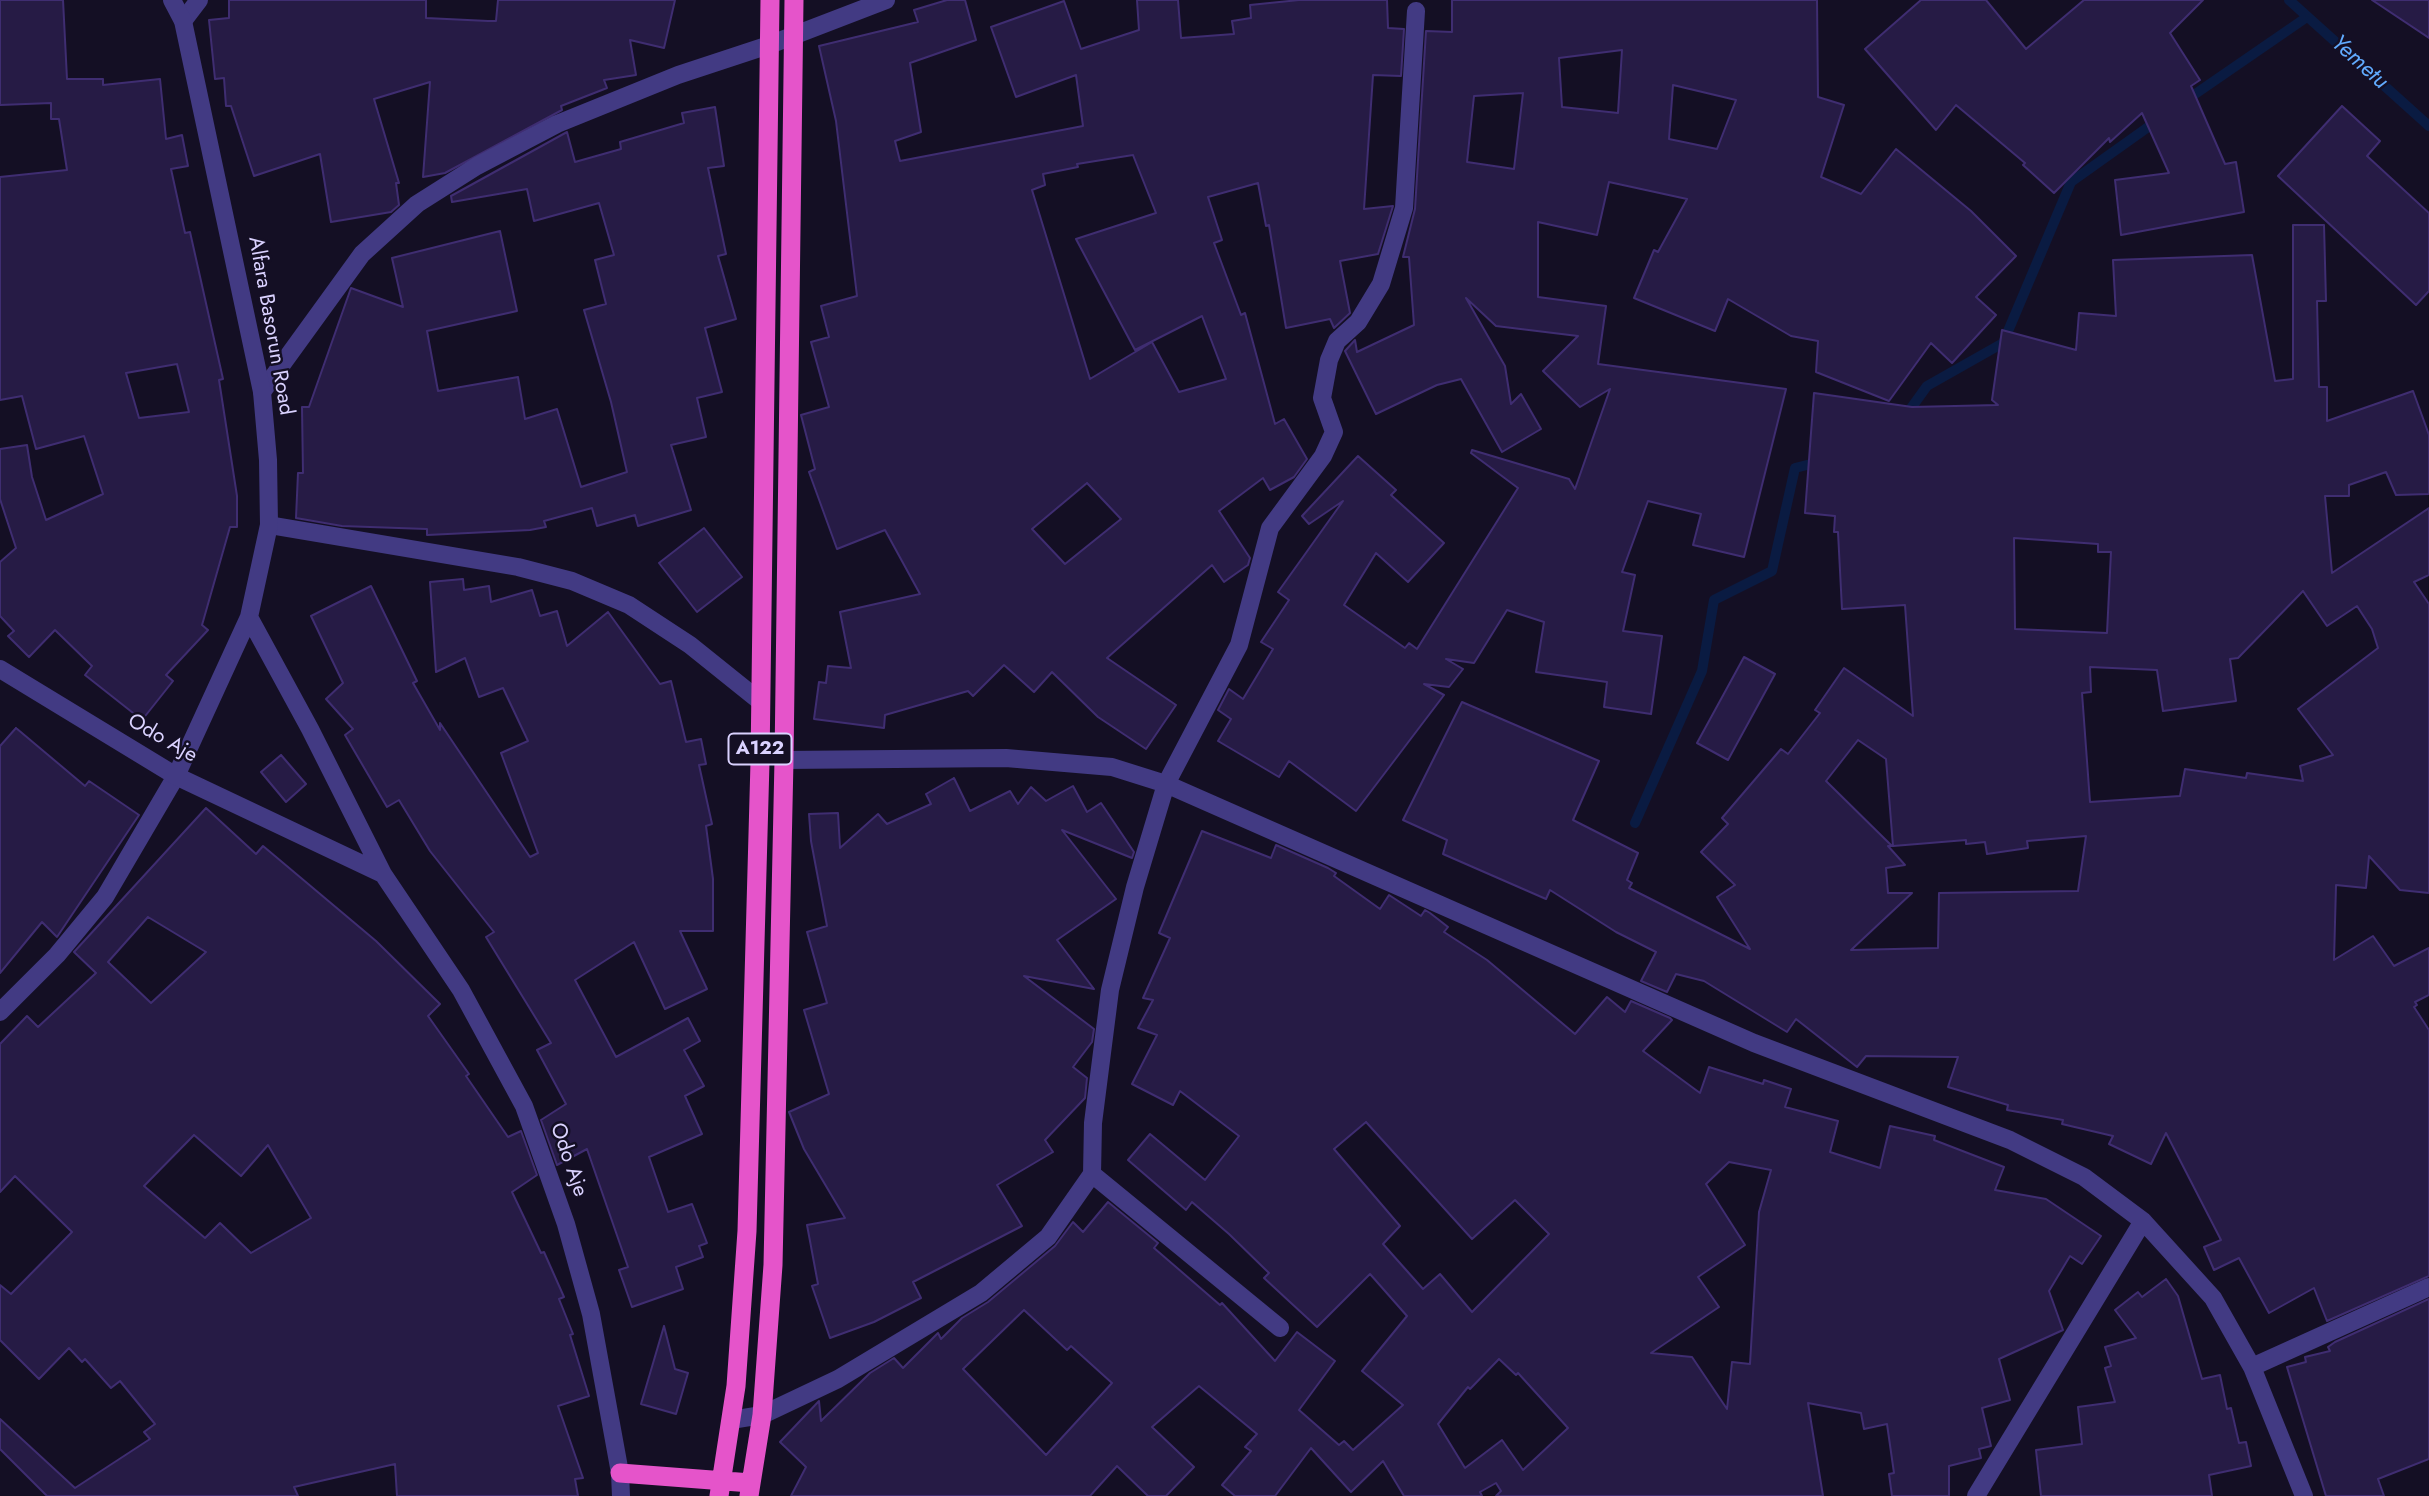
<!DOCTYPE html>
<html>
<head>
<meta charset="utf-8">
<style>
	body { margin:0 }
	canvas { display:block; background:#140f24 }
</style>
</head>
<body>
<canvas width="2429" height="1496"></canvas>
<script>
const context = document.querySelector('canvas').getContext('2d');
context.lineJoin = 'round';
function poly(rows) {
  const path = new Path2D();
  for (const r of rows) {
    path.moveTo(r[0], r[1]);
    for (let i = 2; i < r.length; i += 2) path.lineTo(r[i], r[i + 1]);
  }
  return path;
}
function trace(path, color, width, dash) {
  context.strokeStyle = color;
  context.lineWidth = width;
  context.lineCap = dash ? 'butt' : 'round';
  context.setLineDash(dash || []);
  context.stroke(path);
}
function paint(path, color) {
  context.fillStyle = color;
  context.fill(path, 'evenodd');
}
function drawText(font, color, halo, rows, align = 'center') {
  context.font = font + ' Jost,sans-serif';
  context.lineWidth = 5;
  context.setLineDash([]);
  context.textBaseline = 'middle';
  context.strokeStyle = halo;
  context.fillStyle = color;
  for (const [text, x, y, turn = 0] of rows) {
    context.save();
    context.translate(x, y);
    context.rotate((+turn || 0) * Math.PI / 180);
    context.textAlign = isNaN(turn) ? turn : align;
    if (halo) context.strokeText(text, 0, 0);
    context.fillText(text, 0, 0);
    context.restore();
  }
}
trace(poly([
	[2289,0,2429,126],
	[2185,101,2307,17],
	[1904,418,1927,386,2003,343,2071,182,2158,120],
	[1635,823,1702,671,1714,600,1772,571,1795,468,1819,462]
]), '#0a1b42', 10);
const building = poly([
	[0,0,63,0,67,79,103,79,103,85,160,79,166,139,182,135,188,166,171,169,185,233,190,232,223,379,219,380,237,496,237,527,230,527,202,625,208,630,166,675,173,681,142,720,85,675,92,666,55,630,29,657,8,636,14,631,0,616,0,562,16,548,0,499,0,449,27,445,32,477,46,520,103,494,84,436,36,449,22,396,0,400,0,177,67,170,59,119,51,119,51,103,0,105,0,0],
	[177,364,189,412,139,418,126,373,177,364],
	[229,0,426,0,426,18,488,21,496,21,498,0,675,0,664,48,630,40,636,75,604,80,607,88,561,106,562,110,445,173,423,177,430,82,374,99,399,183,396,183,399,205,391,212,331,222,320,154,254,176,231,106,226,106,224,78,215,79,209,20,229,18,229,0],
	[947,0,965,0,976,40,910,63,921,132,895,141,900,161,1083,126,1076,75,1016,97,991,27,1064,1,1081,49,1139,30,1137,0,1178,0,1181,38,1234,34,1232,21,1251,18,1250,5,1299,0,1387,0,1388,28,1404,29,1401,76,1373,75,1364,209,1393,206,1378,254,1340,261,1350,313,1334,328,1330,319,1286,328,1269,225,1266,226,1258,183,1208,197,1222,240,1214,243,1241,315,1245,313,1275,424,1284,419,1307,459,1294,477,1270,490,1263,478,1219,511,1250,558,1248,565,1224,582,1212,565,1107,658,1176,705,1146,749,1098,717,1052,672,1034,692,1004,665,973,696,968,691,885,715,884,728,814,719,819,682,826,683,828,666,851,668,840,612,920,594,885,530,837,549,809,472,815,469,801,415,829,407,811,342,829,337,821,306,857,296,836,121,819,46,918,22,914,10,947,0],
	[1133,155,1156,213,1076,239,1135,350,1202,316,1226,379,1179,392,1152,342,1090,379,1032,190,1045,185,1043,174,1078,167,1077,164,1133,155],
	[1087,483,1121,519,1065,564,1032,529,1087,483],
	[1452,0,1817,0,1818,97,1844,105,1821,177,1861,194,1896,149,1971,211,2016,256,1976,297,1996,315,1952,363,1931,343,1889,401,1816,372,1818,341,1791,336,1728,299,1715,331,1634,298,1654,250,1658,252,1687,199,1609,182,1597,235,1538,222,1538,297,1606,306,1598,364,1786,389,1744,557,1693,545,1701,514,1648,501,1622,572,1635,575,1623,631,1662,636,1651,714,1604,707,1607,682,1536,672,1544,622,1507,610,1474,663,1446,659,1463,669,1449,687,1424,684,1444,695,1356,811,1289,761,1279,777,1218,741,1231,719,1218,710,1229,689,1243,699,1273,649,1261,642,1289,600,1278,592,1343,501,1309,524,1302,516,1358,456,1396,490,1391,495,1444,543,1408,582,1376,553,1344,605,1405,648,1409,643,1417,649,1518,488,1471,453,1472,450,1569,479,1575,489,1610,389,1580,407,1543,371,1578,336,1496,326,1466,298,1505,366,1511,404,1521,394,1541,429,1502,452,1461,379,1437,385,1376,414,1345,351,1355,340,1357,352,1414,325,1409,257,1403,257,1415,209,1426,31,1452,32,1452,0],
	[1622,50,1618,113,1562,107,1559,58,1622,50],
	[1673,85,1736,100,1717,149,1669,139,1673,85],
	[1523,93,1514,169,1467,162,1474,96,1523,93],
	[1921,0,1986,0,2026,49,2084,0,2203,0,2170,33,2200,80,2191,86,2225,164,2236,162,2244,212,2121,235,2115,180,2169,173,2142,113,2110,142,2109,138,2054,193,2023,165,2025,163,1956,105,1936,130,1865,49,1921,0],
	[2372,0,2429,0,2429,38,2372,0],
	[2342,106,2380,141,2367,156,2429,213,2429,291,2416,305,2278,176,2342,106],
	[715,107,724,166,708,168,726,254,718,256,736,319,705,328,722,392,697,398,706,437,671,445,691,510,638,526,635,515,597,526,592,508,544,521,546,527,530,530,427,535,427,529,342,526,296,518,298,473,303,473,302,407,309,407,351,288,403,307,392,258,500,231,517,311,427,331,438,391,518,377,525,419,557,409,581,487,627,472,611,402,584,310,606,304,595,260,614,255,599,203,534,221,527,189,452,202,451,196,567,132,575,162,621,149,620,142,684,123,682,113,715,107],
	[2293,225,2324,225,2326,301,2317,301,2319,387,2327,387,2327,421,2413,391,2429,435,2429,494,2396,495,2386,472,2349,485,2349,496,2325,496,2332,573,2429,508,2429,575,2414,582,2429,604,2429,893,2400,890,2369,856,2366,888,2336,885,2334,960,2373,936,2394,966,2429,948,2429,995,2415,1002,2417,1005,2414,1007,2429,1030,2429,1276,2327,1321,2314,1288,2269,1313,2239,1258,2214,1270,2204,1247,2221,1240,2166,1133,2151,1164,2109,1144,2113,1136,2062,1124,2063,1120,2007,1110,2008,1105,1948,1087,1958,1057,1866,1056,1857,1067,1796,1019,1787,1032,1704,981,1676,974,1667,992,1641,981,1656,952,1616,932,1550,890,1546,899,1443,854,1447,840,1403,820,1462,702,1599,761,1573,820,1638,853,1627,880,1632,883,1629,888,1750,949,1717,897,1735,885,1701,852,1728,824,1722,818,1781,749,1788,754,1820,713,1815,710,1844,668,1913,716,1905,605,1842,609,1838,532,1834,532,1835,516,1805,513,1814,393,1912,407,1998,405,1992,400,2002,330,2076,350,2079,313,2116,316,2113,260,2252,255,2275,381,2293,379,2293,225],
	[2014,538,2098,544,2098,552,2111,552,2107,633,2015,629,2014,538],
	[2303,591,2327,626,2357,606,2372,629,2378,648,2298,709,2333,755,2300,766,2303,781,2247,773,2246,778,2185,769,2180,796,2090,802,2082,693,2091,692,2090,667,2157,670,2163,711,2236,701,2230,659,2238,658,2303,591],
	[1858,740,1886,759,1893,846,1966,840,1966,844,1985,842,1987,854,2028,848,2027,841,2086,836,2078,891,1939,893,1938,948,1851,950,1912,893,1888,893,1886,868,1905,865,1888,846,1892,846,1826,781,1858,740],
	[704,528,742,577,697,612,659,563,704,528],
	[463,579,464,590,489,586,491,602,532,590,540,616,557,611,567,646,608,612,660,684,671,681,686,742,701,739,706,764,699,765,712,824,706,826,713,879,713,931,680,931,707,989,665,1009,634,942,575,980,616,1057,688,1018,700,1041,684,1050,704,1086,685,1096,702,1134,649,1157,668,1212,692,1204,707,1243,699,1246,703,1257,676,1267,683,1289,632,1307,619,1270,628,1267,587,1149,557,1165,541,1120,566,1104,537,1050,551,1043,486,937,494,932,430,851,399,800,387,807,345,735,353,729,326,699,343,683,311,616,371,586,417,681,413,683,440,730,440,723,530,857,538,853,501,753,528,741,503,688,479,697,465,658,436,672,430,582,463,579],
	[1744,657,1775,674,1728,760,1697,743,1744,657],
	[16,728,85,786,89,781,139,815,57,937,42,922,0,973,0,746,16,728],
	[281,755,306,784,286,802,261,772,281,755],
	[954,778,970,811,1010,791,1018,804,1031,787,1046,801,1073,786,1087,812,1101,803,1134,852,1132,858,1062,830,1116,899,1057,940,1094,989,1024,976,1094,1029,1092,1042,1073,1067,1087,1078,1085,1098,1045,1140,1053,1152,997,1185,1022,1226,913,1282,921,1298,874,1322,830,1338,812,1286,818,1284,807,1225,845,1218,804,1149,789,1112,829,1094,804,1010,827,1003,807,932,827,926,811,841,809,814,838,813,840,848,878,814,887,824,931,804,926,794,954,778],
	[206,808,256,854,263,846,376,941,440,1004,428,1016,469,1074,466,1076,508,1137,521,1131,537,1175,512,1192,541,1253,544,1252,564,1297,559,1299,573,1334,570,1335,589,1396,558,1406,583,1478,575,1479,578,1496,397,1496,395,1464,294,1487,298,1496,47,1496,0,1449,0,1419,75,1488,150,1439,144,1432,155,1424,120,1381,111,1388,85,1359,82,1362,69,1348,39,1379,0,1340,0,1285,11,1294,72,1232,15,1176,0,1192,0,1044,27,1016,38,1027,96,973,74,952,206,808],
	[148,917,206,952,151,1003,108,962,148,917],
	[194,1135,241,1176,268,1145,311,1218,251,1253,220,1223,205,1238,144,1186,194,1135],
	[1202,831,1271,858,1276,845,1328,868,1336,873,1334,876,1380,909,1389,895,1421,916,1425,910,1430,913,1448,927,1444,932,1487,960,1575,1034,1607,997,1625,1012,1631,1001,1670,1018,1672,1020,1643,1051,1700,1093,1709,1067,1763,1084,1764,1080,1791,1089,1785,1107,1838,1121,1830,1152,1880,1168,1890,1126,1935,1136,1934,1140,2004,1167,1995,1190,2046,1199,2101,1236,2082,1264,2070,1256,2049,1291,2063,1330,1999,1359,2010,1400,1982,1408,1991,1446,1979,1449,1981,1458,1949,1466,1949,1496,1892,1496,1889,1474,1894,1473,1887,1424,1864,1429,1861,1413,1808,1403,1823,1496,1496,1496,1501,1491,1496,1483,1480,1492,1482,1496,1404,1496,1383,1461,1351,1492,1311,1448,1275,1496,1235,1496,1222,1485,1251,1451,1245,1447,1257,1434,1199,1386,1152,1427,1194,1467,1166,1496,1148,1496,1117,1466,1090,1496,791,1496,806,1467,780,1442,819,1401,821,1421,870,1373,894,1358,903,1368,938,1333,941,1339,962,1318,988,1302,1055,1246,1073,1222,1083,1232,1108,1202,1158,1243,1154,1248,1220,1305,1222,1303,1275,1361,1297,1332,1335,1361,1299,1410,1339,1445,1344,1441,1353,1450,1403,1405,1362,1371,1407,1316,1370,1274,1317,1327,1264,1278,1269,1273,1229,1234,1192,1202,1186,1210,1128,1160,1150,1134,1205,1180,1239,1136,1180,1091,1173,1105,1132,1084,1157,1035,1138,1028,1153,1000,1143,998,1170,938,1159,933,1202,831],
	[1366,1122,1472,1239,1515,1200,1549,1234,1472,1312,1440,1274,1423,1289,1383,1244,1400,1226,1334,1149,1366,1122],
	[1729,1162,1771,1170,1759,1212,1750,1364,1732,1362,1727,1409,1692,1357,1651,1353,1719,1307,1698,1277,1745,1245,1706,1184,1729,1162],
	[1024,1310,1067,1350,1071,1346,1112,1383,1046,1455,963,1369,1024,1310],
	[1499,1359,1516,1375,1518,1373,1568,1428,1523,1470,1502,1440,1465,1468,1438,1424,1468,1387,1470,1389,1499,1359],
	[2166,1279,2178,1296,2202,1379,2220,1375,2227,1409,2231,1408,2239,1443,2246,1442,2251,1466,2209,1475,2212,1496,2041,1496,2036,1450,2082,1444,2078,1407,2115,1402,2105,1368,2111,1366,2105,1347,2136,1338,2115,1310,2138,1292,2142,1297,2166,1279],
	[2429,1299,2429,1459,2378,1479,2384,1496,2326,1496,2287,1367,2306,1362,2305,1357,2330,1351,2328,1347,2335,1342,2429,1299],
	[664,1326,675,1369,688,1373,676,1414,641,1404,664,1326]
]);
paint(building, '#261b45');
trace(building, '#3f2d71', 2);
trace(poly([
	[183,21,199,0],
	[262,392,362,254,417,204,477,166,557,124,678,75,769,45,886,0],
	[269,525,518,567,572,581,629,605,690,645,761,702],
	[784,760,1006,758,1112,767,1166,784,1754,1043,2010,1140,2084,1177,2143,1221,2213,1298,2252,1367,2304,1496],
	[0,1012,57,955,105,897,176,776],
	[1092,1174,1280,1328],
	[2252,1367,2429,1287],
	[731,1420,762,1415,838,1379,981,1293,1048,1237,1092,1174,1093,1123,1110,990,1135,887,1166,784,1239,645,1270,528,1323,456,1334,432,1322,398,1329,360,1337,341,1358,322,1381,284,1404,208,1416,11],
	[1976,1496,2143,1221]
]), '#423a83', 18);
trace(poly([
	[172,0,183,21,262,392,268,460,269,525,249,617,176,776],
	[249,617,310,729,383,874],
	[0,669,176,776,383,874,461,990,524,1106,566,1224,591,1314,620,1473,621,1496]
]), '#423a83', 18);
trace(poly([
	[620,1473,751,1483],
	[719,1496,736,1386,747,1231,760,762,770,0],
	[749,1496,762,1415,773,1265,784,760,794,0]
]), '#e554ca', 19);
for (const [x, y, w] of [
	[760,749,63]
]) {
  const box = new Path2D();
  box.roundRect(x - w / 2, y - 15.5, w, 31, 5);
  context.fillStyle = '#140f24';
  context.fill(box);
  trace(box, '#dad2ff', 2);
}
drawText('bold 19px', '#dad2ff', null, [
	["A122",760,749]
]);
drawText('21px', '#dad2ff', '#140f24', [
	["Alfara Basorun Road",270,326,80],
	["Odo Aje",162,739,30],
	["Odo Aje",568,1160,71]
]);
drawText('italic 23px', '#61abfe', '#140f24', [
	["Yemetu",2359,63,42]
]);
</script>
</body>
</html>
